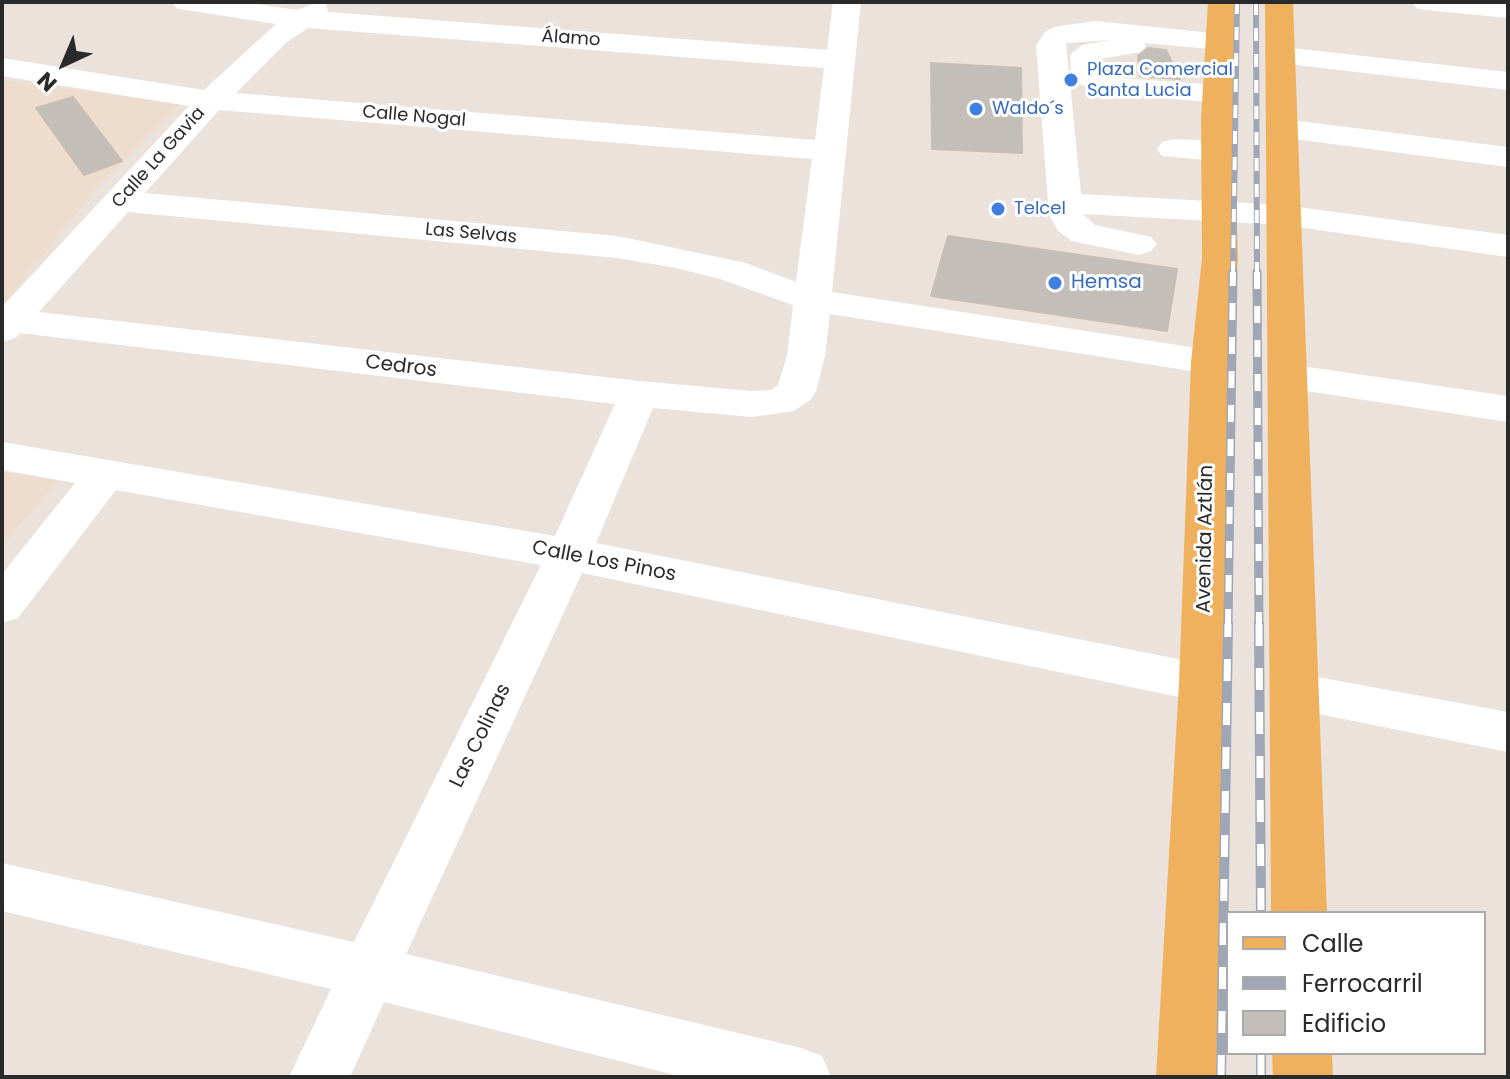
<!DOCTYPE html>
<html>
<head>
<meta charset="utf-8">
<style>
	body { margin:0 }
	#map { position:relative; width:1510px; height:1079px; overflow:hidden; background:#ece2dc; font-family:Poppins,sans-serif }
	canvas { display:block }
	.frame { position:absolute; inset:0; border:4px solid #2a2a2a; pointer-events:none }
	.legend { position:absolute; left:1226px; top:911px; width:260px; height:144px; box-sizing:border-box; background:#fff; border:2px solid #aaa; margin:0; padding:10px 14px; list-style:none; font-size:24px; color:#2a2a2a }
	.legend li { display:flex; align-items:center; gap:16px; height:40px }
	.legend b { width:40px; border:2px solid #aaa }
	.north { position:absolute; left:24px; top:24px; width:80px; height:80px; -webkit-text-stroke:6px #fff; paint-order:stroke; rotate:224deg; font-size:22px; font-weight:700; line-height:32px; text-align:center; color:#2a2a2a }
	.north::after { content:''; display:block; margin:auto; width:28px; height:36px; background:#2a2a2a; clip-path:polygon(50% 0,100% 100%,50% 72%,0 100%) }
</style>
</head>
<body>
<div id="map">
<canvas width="1510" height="1079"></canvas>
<div class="frame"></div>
<ul class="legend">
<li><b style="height:10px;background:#f0b15e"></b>Calle</li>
<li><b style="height:10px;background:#9fa6b5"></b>Ferrocarril</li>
<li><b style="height:22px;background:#c4beb8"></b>Edificio</li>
</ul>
<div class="north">N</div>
</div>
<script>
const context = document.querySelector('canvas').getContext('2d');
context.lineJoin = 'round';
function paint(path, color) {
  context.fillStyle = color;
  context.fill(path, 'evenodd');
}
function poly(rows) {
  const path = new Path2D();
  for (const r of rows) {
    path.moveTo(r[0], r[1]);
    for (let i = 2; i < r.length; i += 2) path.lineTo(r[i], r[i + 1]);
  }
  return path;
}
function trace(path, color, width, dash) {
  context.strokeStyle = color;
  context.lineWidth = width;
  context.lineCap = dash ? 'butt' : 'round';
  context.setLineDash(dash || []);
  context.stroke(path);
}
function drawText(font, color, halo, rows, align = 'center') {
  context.font = font + ' Poppins,sans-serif';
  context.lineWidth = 6;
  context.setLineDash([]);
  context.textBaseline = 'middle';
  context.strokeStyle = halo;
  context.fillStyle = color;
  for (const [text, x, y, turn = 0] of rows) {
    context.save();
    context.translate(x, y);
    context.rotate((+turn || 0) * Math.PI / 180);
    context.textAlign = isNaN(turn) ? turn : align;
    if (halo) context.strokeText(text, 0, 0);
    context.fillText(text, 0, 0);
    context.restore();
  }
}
paint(poly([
	[2,80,180,104,99,185,2,306],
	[2,472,58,481,2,546]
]), '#eedccc');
const building = poly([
	[1148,48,1166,50,1180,79,1140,76,1138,56,1148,48],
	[931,63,1021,68,1022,153,932,149,931,63],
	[73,97,122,161,84,175,36,108,73,97],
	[948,236,1177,269,1167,331,931,296,948,236]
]);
paint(building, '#c4beb8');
trace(building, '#c8beb6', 2);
paint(poly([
	[172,2,243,2,297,10,318,2,326,4,328,12,827,50,833,2,861,2,832,292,1210,350,1224,353,1229,362,1224,371,1210,374,830,314,825,356,816,391,810,400,794,411,752,417,653,408,596,543,1203,664,1220,670,1227,683,1220,696,1203,702,582,573,406,954,801,1048,822,1056,831,1077,683,1077,384,1002,350,1077,289,1077,331,989,2,911,2,863,354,942,541,565,116,490,18,618,2,623,2,574,75,483,2,470,2,442,555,536,615,404,20,333,15,338,2,342,2,307,189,106,2,76,2,58,204,90,276,24,186,10,176,8,172,2],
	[308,28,824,68,815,140,236,93,287,42,308,28],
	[219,110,812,159,796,282,746,263,617,236,145,193,219,110],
	[128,212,617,258,676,268,720,279,793,305,787,356,778,385,771,390,752,391,639,381,39,312,128,212],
	[1412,2,1508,2,1508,18,1426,10,1416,8,1412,2],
	[1096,21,1231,35,1236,41,1231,47,1221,50,1144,43,1146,46,1141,52,1100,59,1101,72,1121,78,1219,85,1230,87,1234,94,1230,101,1219,103,1108,93,1075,83,1071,77,1070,55,1082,45,1110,40,1066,43,1081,194,1283,205,1508,235,1508,257,1283,225,1083,214,1095,225,1151,237,1157,244,1151,251,1139,255,1072,241,1058,231,1049,215,1036,45,1045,32,1054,27,1096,21],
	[1282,47,1508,72,1508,90,1272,62,1267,56,1272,50,1282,47],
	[1282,119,1508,147,1508,167,1271,136,1266,129,1271,122,1282,119],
	[1173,139,1218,141,1229,144,1234,151,1229,158,1218,161,1162,156,1157,149,1162,142,1173,139],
	[1288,364,1508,396,1508,422,1274,386,1268,377,1274,368,1288,364],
	[1296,673,1508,712,1508,752,1279,706,1272,692,1279,678,1296,673]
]), '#fff');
paint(poly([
	[1208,2,1236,2,1233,120,1238,258,1229,362,1227,683,1216,1077,1156,1077,1179,683,1191,362,1202,258,1201,120,1208,2],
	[1265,2,1293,2,1327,913,1271,913,1265,2],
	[1272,1053,1332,1053,1333,1077,1273,1077,1272,1053]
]), '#f0b15e');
const railFar2 = poly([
	[1256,2,1257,274],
	[1233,274,1237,2]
]);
const railFar1 = poly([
	[1257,272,1259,626],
	[1228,626,1233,272]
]);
const rail = poly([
	[1259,624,1261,913],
	[1261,1053,1261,1077],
	[1221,1077,1228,624]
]);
trace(railFar2, '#9fa6b5', 6);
trace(railFar1, '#9fa6b5', 9);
trace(rail, '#9fa6b5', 10);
trace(railFar2, '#fff', 4, [13]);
trace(railFar1, '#fff', 6, [17]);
trace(rail, '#fff', 7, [22]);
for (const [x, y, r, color] of [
	[1071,80,8,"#3f7fe0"],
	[976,109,8,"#3f7fe0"],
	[998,209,8,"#3f7fe0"],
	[1055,283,8,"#3f7fe0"]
]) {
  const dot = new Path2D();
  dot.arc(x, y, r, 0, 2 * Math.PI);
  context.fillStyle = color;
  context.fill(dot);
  trace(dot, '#fff', 3);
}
drawText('18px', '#2a2a2a', '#fff', [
	["Álamo",571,39,4],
	["Calle Nogal",414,117,5],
	["Calle La Gavia",159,158,-48],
	["Las Selvas",471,234,5]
]);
drawText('18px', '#366cbe', '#fff', [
	["Plaza Comercial",1087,70],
	["Santa Lucia",1087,91],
	["Waldo´s",992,109],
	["Telcel",1014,209]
], 'left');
drawText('20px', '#366cbe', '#fff', [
	["Hemsa",1071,283]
], 'left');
drawText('20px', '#2a2a2a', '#fff', [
	["Cedros",401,367,7],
	["Avenida Aztlán",1206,539,-89],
	["Calle Los Pinos",604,562,11],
	["Las Colinas",481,736,-64]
]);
</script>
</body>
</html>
